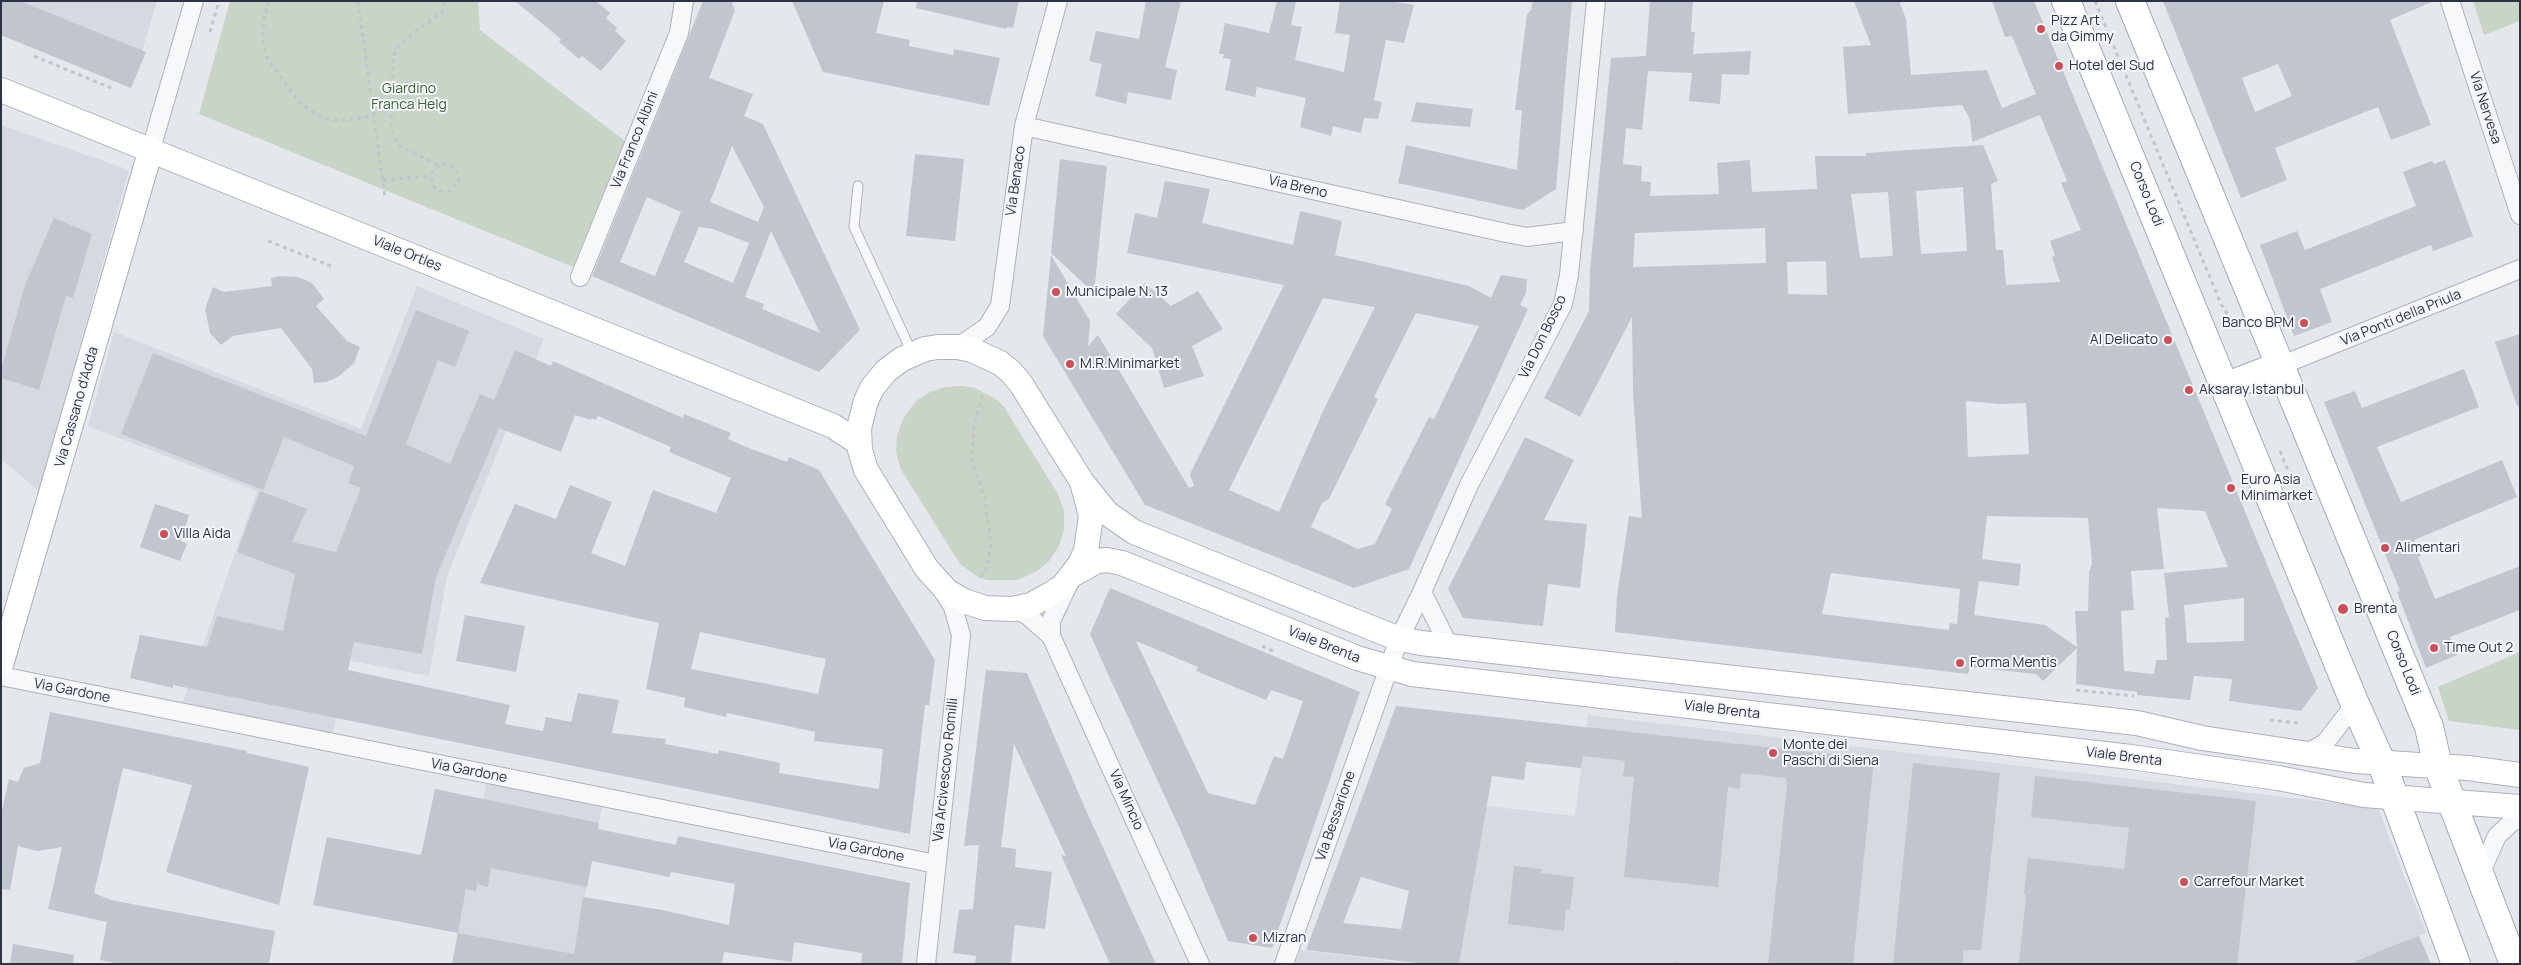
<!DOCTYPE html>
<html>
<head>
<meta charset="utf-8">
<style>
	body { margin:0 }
	#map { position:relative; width:2521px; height:965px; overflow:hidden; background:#e4e7ec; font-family:Manrope,sans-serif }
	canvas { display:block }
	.frame { position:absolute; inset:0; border:2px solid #2c3344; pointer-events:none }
</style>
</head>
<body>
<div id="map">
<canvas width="2521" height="965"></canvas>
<div class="frame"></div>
</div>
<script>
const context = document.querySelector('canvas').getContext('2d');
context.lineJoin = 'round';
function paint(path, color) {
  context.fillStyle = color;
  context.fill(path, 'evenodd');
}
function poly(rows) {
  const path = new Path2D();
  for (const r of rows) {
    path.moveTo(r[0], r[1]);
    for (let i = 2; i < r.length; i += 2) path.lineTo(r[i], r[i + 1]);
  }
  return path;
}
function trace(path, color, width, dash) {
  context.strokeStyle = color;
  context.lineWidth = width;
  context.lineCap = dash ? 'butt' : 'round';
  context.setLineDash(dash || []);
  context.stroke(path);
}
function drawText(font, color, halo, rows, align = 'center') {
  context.font = font + ' Manrope,sans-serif';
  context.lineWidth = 4;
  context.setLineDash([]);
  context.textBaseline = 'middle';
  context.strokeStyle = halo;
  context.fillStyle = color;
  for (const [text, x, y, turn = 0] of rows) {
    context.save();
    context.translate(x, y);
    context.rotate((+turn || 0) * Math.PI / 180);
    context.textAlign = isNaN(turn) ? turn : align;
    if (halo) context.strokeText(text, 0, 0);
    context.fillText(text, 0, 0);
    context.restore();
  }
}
paint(poly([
	[1,1,157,1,131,88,1,35],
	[1,125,129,170,39,491,1,459],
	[417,286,544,339,447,576,429,676,347,660,332,740,180,710,257,491,88,426,114,332,361,429],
	[1588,715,2378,808,2426,933,2352,964,1459,964,1486,806,1575,816],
	[487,779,603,801,572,964,452,964],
	[1300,950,1413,964,1296,964]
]), '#d6d9e0');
paint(poly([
	[230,1,478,1,480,30,625,141,573,267,199,114],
	[2473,1,2520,1,2520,21,2484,35],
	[962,386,975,388,996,399,1004,407,1058,494,1064,511,1064,530,1059,546,1049,561,1037,571,1018,580,988,580,978,577,960,564,900,468,896,452,897,435,904,417,916,401,930,392,945,387],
	[2520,652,2520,730,2449,721,2438,687]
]), '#c8d5c6');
paint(poly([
	[1,1,20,1,146,52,131,88,1,35],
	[515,1,596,1,610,13,606,18,617,28,615,31,626,41,601,71,582,56,579,59,559,42,561,39],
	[703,1,731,1,735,10,709,78,753,94,744,116,763,124,860,330,819,372,592,276],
	[732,146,764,207,758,222,710,202],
	[647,197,681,212,655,276,620,262],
	[699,227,713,229,749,243,733,283,684,262],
	[771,231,820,333,762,309,764,304,745,297],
	[792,1,884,1,876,33,910,40,909,46,953,55,954,49,1000,58,989,106,823,72],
	[917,1,1019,1,1013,28,1007,27,1006,29,916,8],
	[1146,1,1181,1,1165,67,1177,70,1171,100,1128,92,1126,104,1095,96,1102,64,1089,61,1096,31,1139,39],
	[1277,1,1296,1,1291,25,1302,27,1295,60,1344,72,1350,35,1335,33,1340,1,1390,1,1414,5,1404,43,1386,40,1374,100,1382,102,1378,119,1364,118,1361,133,1333,126,1331,136,1300,127,1306,98,1257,87,1255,97,1225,90,1231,59,1223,58,1224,54,1219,54,1225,23,1269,33],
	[1533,1,1572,1,1556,189,1523,210,1398,183,1406,145,1517,170,1522,110,1515,110,1527,14,1531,10],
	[1650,1,1693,1,1691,32,1695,32,1693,54,1751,51,1749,75,1722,74,1720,104,1689,101,1692,73,1648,71,1642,130,1626,128,1623,164,1642,166,1641,181,1651,182,1650,196,1719,194,1717,163,1750,160,1752,192,1817,189,1815,156,1866,156,1866,153,1983,145,1998,181,1991,184,1996,250,2003,250,2006,285,2060,282,2052,257,2055,256,2050,241,2081,230,2061,183,2067,181,2040,115,1972,142,1970,119,1962,105,1848,114,1843,47,1871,45,1854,1,1899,1,1906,19,1911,75,1987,70,2002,108,2036,94,2012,36,2005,37,1992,1,2034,1,2318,688,2301,711,2229,701,2232,679,2194,676,2190,700,2137,695,2137,692,2076,684,2077,648,2043,681,2036,674,1970,667,1968,674,1615,632,1617,596,1629,516,1642,518,1633,394,1632,317,1580,417,1544,398,1589,311,1590,270,1611,58,1646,56],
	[1963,187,1967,251,1921,254,1916,191],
	[1888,192,1893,256,1860,258,1851,194],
	[1765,228,1766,263,1633,267,1635,233],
	[1826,261,1827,295,1788,294,1787,262],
	[1966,401,2000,404,2026,403,2029,454,1968,457],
	[2157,508,2205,511,2228,567,2164,573,2169,617,2165,618,2167,660,2156,660,2154,674,2124,671,2121,611,2134,610,2131,571,2164,569],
	[1987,516,2088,518,2092,564,2089,572,2088,611,2075,611,2077,647,2045,625,1974,615,1979,581,2019,586,2021,564,1982,559],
	[1831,573,1960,589,1957,624,1950,623,1949,630,1822,614],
	[2244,598,2244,641,2187,643,2184,605],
	[2163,1,2434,1,2390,20,2431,125,2391,140,2378,107,2275,148,2287,180,2241,198],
	[2278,64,2292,96,2255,112,2242,78],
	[1416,102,1473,109,1470,127,1411,122],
	[915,154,964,159,955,241,906,236],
	[1060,159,1107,166,1094,293,1051,253],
	[2445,160,2473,236,2433,251,2431,245,2320,289,2332,322,2294,336,2260,245,2297,231,2305,250,2416,206,2403,172,2432,161,2434,164],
	[1165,181,1210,189,1202,223,1293,245,1300,211,1342,221,1335,255,1469,286,1491,298,1501,275,1527,279,1526,293,1520,305,1528,309,1409,569,1354,588,1145,505,1043,336,1051,255,1090,321,1088,346,1098,335,1189,488,1194,486,1190,474,1284,285,1127,253,1135,213,1157,218],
	[1323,298,1375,307,1324,409,1279,512,1229,490],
	[1416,313,1479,326,1434,419,1429,417,1385,504,1392,509,1375,544,1358,549,1311,527,1322,503,1329,499,1378,399,1374,397],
	[54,218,92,234,73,298,66,296,39,390,1,378,1,370,25,285],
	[279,276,298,277,312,283,324,299,316,306,347,341,360,347,354,363,338,377,326,382,314,383,312,369,281,328,233,336,221,345,210,333,205,309,213,287,224,292,272,286,271,278],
	[1145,283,1171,306,1198,291,1223,329,1192,346,1204,376,1164,388,1152,348,1116,314],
	[416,310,469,331,455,367,438,360,406,444,450,464,480,394,494,400,515,350,551,366,553,361,683,418,684,414,731,433,728,439,746,447,787,462,789,457,819,470,935,660,929,705,925,705,910,834,173,685,173,688,130,678,140,635,207,647,217,616,283,631,295,574,237,552,260,491,307,509,292,542,336,552,361,488,348,483,354,466,284,437,263,490,121,434,153,353,366,436],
	[575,415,591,420,591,418,596,420,598,416,671,447,669,452,731,478,716,513,653,490,625,566,591,553,612,502,570,485,556,519,515,504,480,583,659,623,646,689,685,698,684,707,726,717,727,713,815,732,814,741,883,749,879,789,779,773,780,763,719,750,718,754,665,744,666,739,612,733,619,700,578,693,571,722,546,717,543,731,505,724,510,705,348,670,354,642,422,654,436,577,499,428,561,452],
	[700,632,826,659,818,694,691,669],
	[2520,334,2520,406,2517,406,2495,342],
	[2464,369,2479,407,2377,447,2401,502,2502,460,2517,497,2414,540,2421,556,2418,557,2435,599,2520,566,2520,610,2450,637,2457,655,2426,668,2397,592,2400,591,2324,402,2355,391,2362,408],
	[1525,437,1574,460,1544,520,1587,524,1580,588,1548,584,1543,626,1463,618,1448,589],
	[155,504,189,515,181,541,187,544,180,561,140,547],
	[1110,588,1360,692,1272,948,1228,941,1180,829,1107,672,1090,634],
	[1136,641,1198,667,1196,671,1266,700,1271,690,1303,701,1283,759,1274,756,1255,805,1208,793],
	[465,615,525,626,516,672,456,661],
	[986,670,1027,673,1085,808,1156,964,1110,964,1061,855,1066,856,1014,744,1001,847,1016,849,1015,867,1052,872,1045,929,1015,925,1011,964,975,964,976,956,953,953,959,910,973,909,979,845,964,846],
	[1396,706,1874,759,1853,964,1768,964,1787,785,1786,778,1741,773,1740,789,1728,787,1718,887,1624,877,1634,777,1623,776,1625,761,1583,756,1581,768,1526,762,1524,780,1492,776,1459,964,1425,964,1306,950],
	[1361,877,1409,891,1401,929,1343,923],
	[50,712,247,751,247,753,309,767,279,905,166,872,192,785,123,768,94,893,111,900,275,931,269,964,120,964,100,960,107,922,48,909,62,847,37,851,18,846,10,890,1,889,1,815,9,779,18,782,24,768,40,763],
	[1913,763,2000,773,1981,950,1963,950,1963,964,1893,964],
	[2035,776,2256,801,2237,964,2019,964,2026,895,2024,894,2028,858,2124,869,2129,828,2031,817],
	[435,789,599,823,598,829,676,845,678,836,910,883,902,964,861,964,862,953,794,942,792,962,724,952,722,964,452,964,458,933,313,905,327,837,421,855],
	[592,861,669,877,671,872,735,884,729,925,662,910,583,897,574,954,458,933,466,889,476,892,477,884,488,887,491,868,587,887],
	[1514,866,1542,869,1541,873,1574,877,1570,910,1566,909,1564,931,1508,924],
	[2419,936,2431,964,2350,964,2387,948],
	[13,944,74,955,73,964,10,964]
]), '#c1c5ce');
const lane = poly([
	[858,186,854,227,912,353]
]);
const street = poly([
	[2450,1,2520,215],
	[1024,126,1506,233,1527,237,1574,231],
	[151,149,194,1],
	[580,277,679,33,684,1],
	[958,347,987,327,1000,306,1024,126,1058,1],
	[2282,365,2520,269],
	[1422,592,1450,648],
	[1013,609,1027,615,1051,636,1051,621,1069,583],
	[1051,636,1200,964],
	[1,676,936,864],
	[2307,753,2325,743,2355,704],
	[2480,874,2497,836,2512,822,2520,819],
	[926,964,961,635,953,607,941,588],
	[1284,964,1399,639,1422,592,1469,485,1563,304,1569,275,1596,1]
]);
const secondary = poly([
	[1,90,833,426,859,443],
	[938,347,958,347,972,350,1000,363,1011,372,1021,384,1082,482,1091,516,1086,551,1080,564,1063,586,1051,594,1031,605,1013,609,985,608,964,601,947,591,927,569,866,470,860,450,859,428,866,401,872,388,886,371,902,359,925,349,938,347],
	[1082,482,1107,513,1134,532,1399,639,1421,643,2137,723,2202,738,2355,761,2468,768,2520,775],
	[1072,575,1097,561,1107,560,1122,563,1357,658,1412,674,2131,757,2278,778,2364,795,2520,807],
	[1,665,151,149]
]);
const primary = poly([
	[2066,1,2355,704,2382,764,2456,964],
	[2130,1,2429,727,2438,766,2514,964],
	[2225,387,2282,365]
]);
trace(lane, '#adb1ba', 11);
trace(street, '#adb1ba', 20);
trace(secondary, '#adb1ba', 26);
trace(primary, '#a4aab7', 30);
trace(poly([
	[269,1,264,18,263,43,267,58,299,102,317,115,331,120,346,120,374,116],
	[358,1,385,197],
	[2095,1,2221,304,2238,331],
	[210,32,219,1],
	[34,56,111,88],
	[439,165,432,172,432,185,440,191,450,191,459,181,457,172,454,167,444,164,439,165,399,146,391,129,393,61,396,49,407,38,442,12,445,1],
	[383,180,431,176],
	[268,241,331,266],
	[2280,451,2291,478],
	[981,578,986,569,991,544,985,499,972,461,974,425,983,394],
	[1262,646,1275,652],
	[2076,690,2134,696],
	[2270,720,2299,723],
	[1674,964,1681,964]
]), '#c2c5cb', 3, [4, 4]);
trace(lane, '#f7f8fa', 9);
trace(street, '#f7f8fa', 18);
trace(secondary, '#fff', 24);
trace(primary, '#fff', 28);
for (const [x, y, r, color] of [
	[2041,29,5,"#cb4f58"],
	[2059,66,5,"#cb4f58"],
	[1056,292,5,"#cb4f58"],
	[2304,323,5,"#cb4f58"],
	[2168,340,5,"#cb4f58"],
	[1070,364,5,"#cb4f58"],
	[2189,390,5,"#cb4f58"],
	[2231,488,5,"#cb4f58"],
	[164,534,5,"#cb4f58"],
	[2385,548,5,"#cb4f58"],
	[2343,609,6,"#cb4f58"],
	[2434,648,5,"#cb4f58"],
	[1960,663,5,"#cb4f58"],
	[1773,753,5,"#cb4f58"],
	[2184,882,5,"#cb4f58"],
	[1253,938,5,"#cb4f58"]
]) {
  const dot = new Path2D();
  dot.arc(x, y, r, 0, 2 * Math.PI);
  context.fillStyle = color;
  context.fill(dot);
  trace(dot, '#f4f6f9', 2);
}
drawText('14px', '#2c3344', '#f4f6f9', [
	["Pizz Art",2051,21],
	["da Gimmy",2051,37],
	["Hotel del Sud",2069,66],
	["Municipale N. 13",1066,292],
	["Banco BPM",2294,323,"right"],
	["Al Delicato",2158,340,"right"],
	["M.R.Minimarket",1080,364],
	["Aksaray Istanbul",2199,390],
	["Euro Asia",2241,480],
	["Minimarket",2241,496],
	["Villa Aida",174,534],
	["Alimentari",2395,548],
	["Brenta",2354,609],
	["Time Out 2",2444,648],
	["Forma Mentis",1970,663],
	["Monte dei",1783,745],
	["Paschi di Siena",1783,761],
	["Carrefour Market",2194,882],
	["Mizran",1263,938]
], 'left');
drawText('14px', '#3e5f3a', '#f4f6f9', [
	["Giardino",409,89],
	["Franca Helg",409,105]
]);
drawText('14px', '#2c3344', '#f4f6f9', [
	["Via Nervesa",2485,108,72],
	["Via Franco Albini",635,140,-68],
	["Via Benaco",1016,181,-82],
	["Via Breno",1298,187,13],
	["Corso Lodi",2146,194,68],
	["Viale Ortles",407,254,22],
	["Via Ponti della Priula",2401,318,-22],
	["Via Don Bosco",1543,337,-64],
	["Via Cassano d'Adda",77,407,-74],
	["Viale Brenta",1324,645,22],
	["Corso Lodi",2403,663,68],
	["Via Gardone",72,691,11],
	["Viale Brenta",1722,710,7],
	["Viale Brenta",2124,757,7],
	["Via Arcivescovo Romilli",946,770,-84],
	["Via Gardone",469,771,11],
	["Via Mincio",1126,800,66],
	["Via Bessarione",1336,816,-71],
	["Via Gardone",866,850,11]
]);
</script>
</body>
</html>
